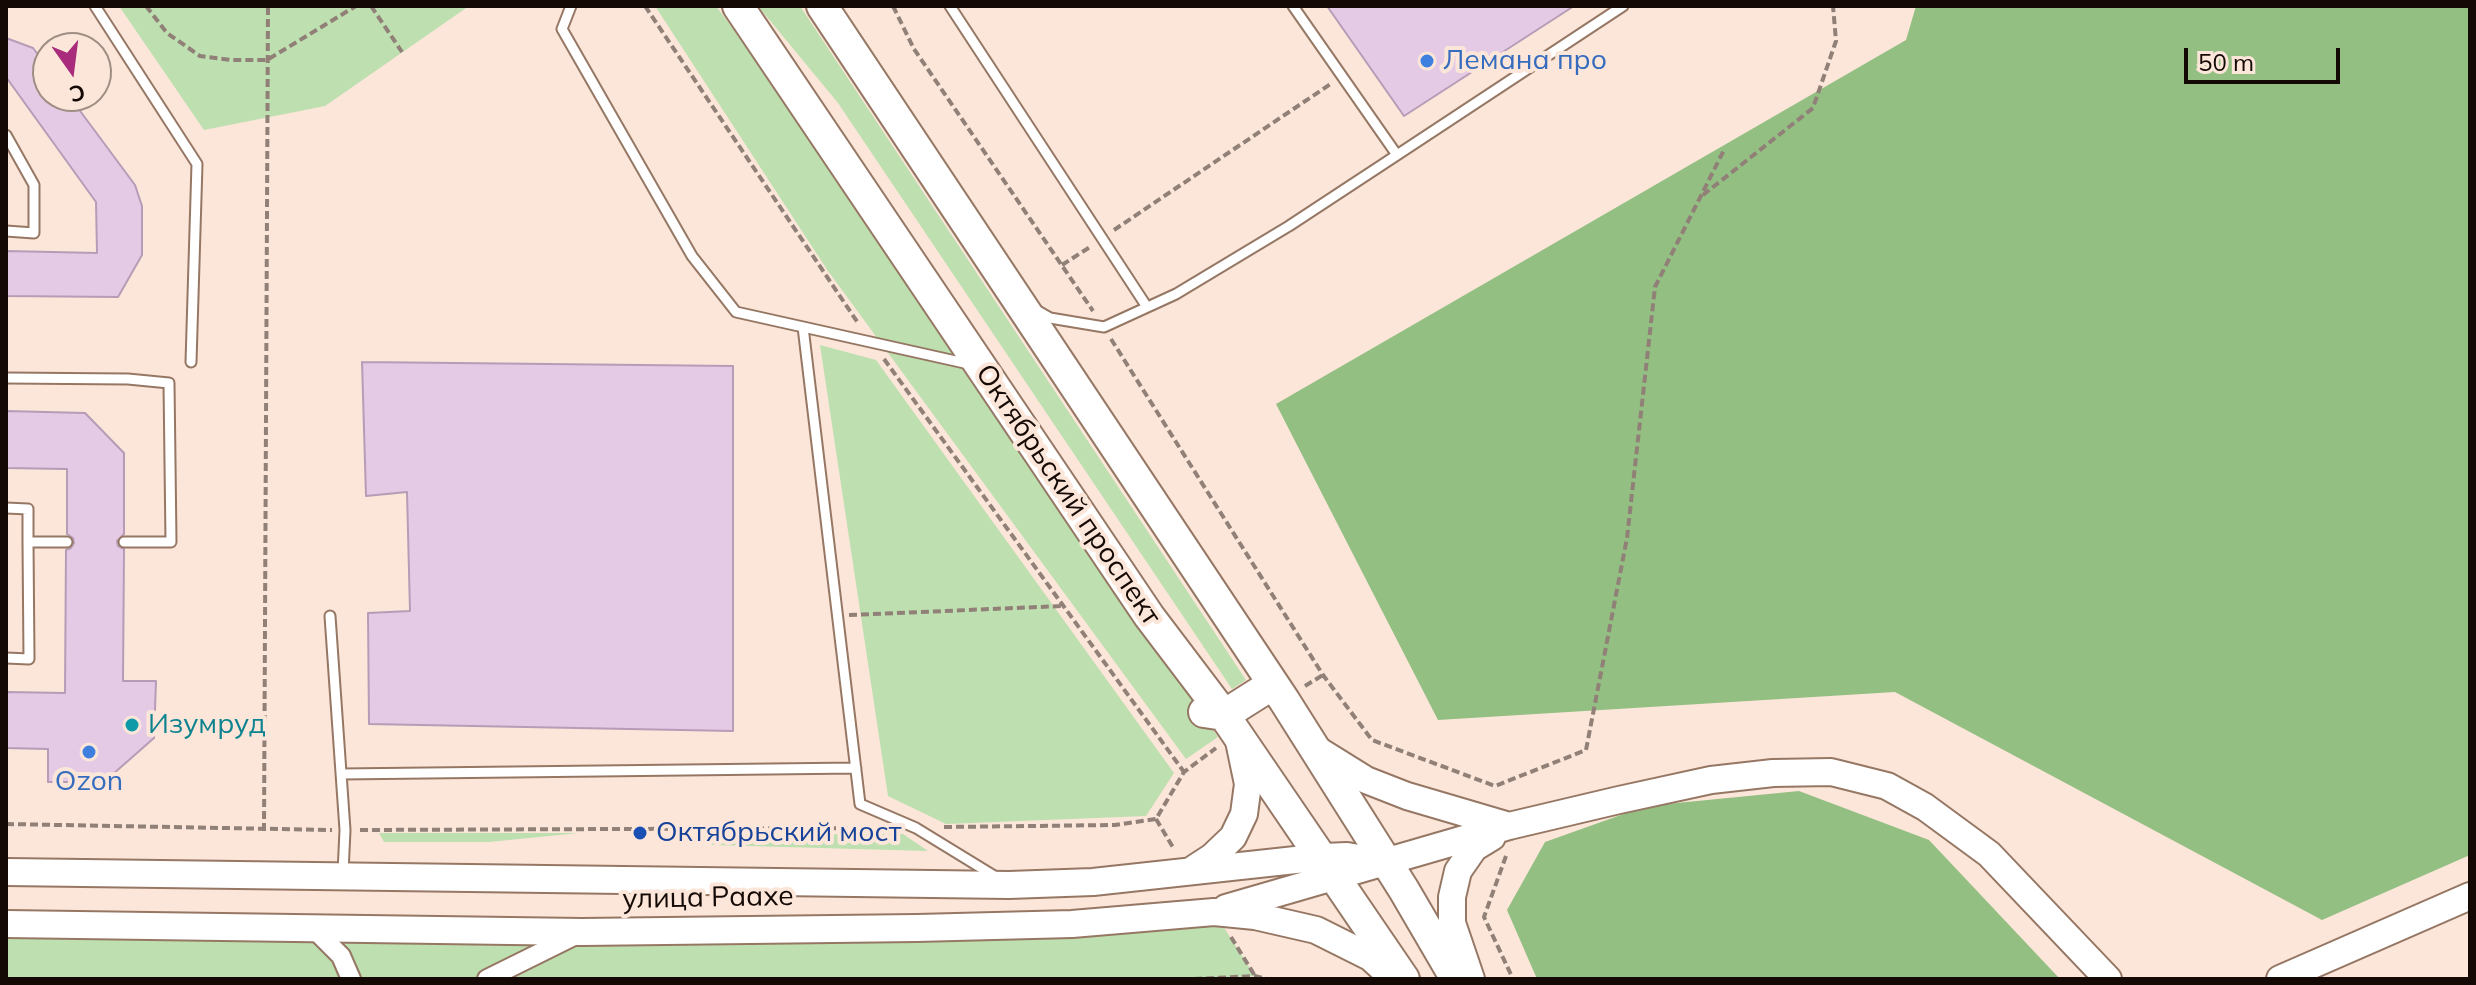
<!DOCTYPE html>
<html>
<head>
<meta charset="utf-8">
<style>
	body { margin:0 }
	#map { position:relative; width:2476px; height:985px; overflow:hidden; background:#fbe6d9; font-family:Mulish,sans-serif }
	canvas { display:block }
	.frame { position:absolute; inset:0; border:8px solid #140904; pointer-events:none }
	.north { position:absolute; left:32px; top:32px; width:80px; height:80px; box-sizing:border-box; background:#fbe6d9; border:2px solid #9f8e84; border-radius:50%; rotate:166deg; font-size:22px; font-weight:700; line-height:32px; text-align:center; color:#140904 }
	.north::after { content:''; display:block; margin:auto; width:28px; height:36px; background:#a92c7c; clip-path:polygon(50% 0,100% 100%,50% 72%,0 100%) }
	.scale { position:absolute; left:2184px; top:48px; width:156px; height:36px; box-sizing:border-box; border:4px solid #140904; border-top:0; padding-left:10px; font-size:24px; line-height:28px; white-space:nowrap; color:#140904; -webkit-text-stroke:6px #fbe6d9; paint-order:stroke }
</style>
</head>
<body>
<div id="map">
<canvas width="2476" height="985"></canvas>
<div class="frame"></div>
<div class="north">С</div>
<div class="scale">50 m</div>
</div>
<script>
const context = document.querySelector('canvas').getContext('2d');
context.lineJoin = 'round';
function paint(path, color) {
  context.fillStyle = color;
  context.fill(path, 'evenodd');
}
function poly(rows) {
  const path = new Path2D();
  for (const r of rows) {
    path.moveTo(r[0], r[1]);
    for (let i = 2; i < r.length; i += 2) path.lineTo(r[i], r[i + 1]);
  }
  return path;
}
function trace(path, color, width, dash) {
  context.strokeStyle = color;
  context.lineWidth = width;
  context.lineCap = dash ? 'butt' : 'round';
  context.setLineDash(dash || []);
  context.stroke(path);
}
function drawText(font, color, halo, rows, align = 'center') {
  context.font = font + ' Mulish,sans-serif';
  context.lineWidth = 8;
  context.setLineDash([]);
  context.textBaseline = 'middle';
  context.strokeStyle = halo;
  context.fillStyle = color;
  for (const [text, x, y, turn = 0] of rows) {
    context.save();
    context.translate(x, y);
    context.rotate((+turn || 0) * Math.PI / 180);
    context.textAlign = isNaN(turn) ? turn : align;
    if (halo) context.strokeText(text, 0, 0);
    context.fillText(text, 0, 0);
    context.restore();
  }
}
paint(poly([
	[119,6,469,6,325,106,204,130],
	[655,6,716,6,850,186,1218,737,1186,759,828,271],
	[758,6,800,6,1246,680,1232,689,838,103],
	[820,345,876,360,1174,773,1146,816,946,824,888,796],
	[379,833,579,833,489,842,384,842],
	[903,834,928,851,713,845,695,835],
	[1214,912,1255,976,1194,979,6,979,6,924,582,932]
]), '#bedfb0');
paint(poly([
	[1916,6,2470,6,2470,855,2322,920,1895,692,1438,720,1276,404,1906,40],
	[1799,791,1929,840,2060,979,1537,979,1507,910,1545,842,1646,806]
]), '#94bf83');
const building = poly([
	[1327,6,1574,6,1404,116,1327,6],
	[6,38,33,48,48,68,48,96,69,96,135,185,142,206,142,255,118,297,6,296,6,251,97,253,96,202,6,77,6,38],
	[362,362,733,366,733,731,369,724,368,613,410,611,407,492,366,496,362,362],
	[6,411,85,413,124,453,124,534,117,541,118,546,124,549,123,681,156,681,154,738,104,782,48,782,48,749,6,748,6,692,65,693,66,550,71,548,74,543,73,538,67,534,67,469,6,468,6,411]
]);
paint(building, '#e5cae6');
trace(building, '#b69cb6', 2);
const lane = poly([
	[95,6,197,164,191,362],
	[571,6,562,29,692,256,736,312,969,364],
	[950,6,1147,307],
	[6,135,34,185,34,233,6,231],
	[1397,155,1623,6],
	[1036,310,1050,318,1104,327,1176,294,1289,226,1397,155,1293,6],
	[803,327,860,804,916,828,996,877],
	[6,378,128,379,169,383,171,542,124,542],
	[6,508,28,509,28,542,67,542],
	[330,616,345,830,343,873],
	[6,658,29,659,28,542],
	[341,774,856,768]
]);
const street = poly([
	[313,928,341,956,351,979],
	[487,979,578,934]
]);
const secondary = poly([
	[1313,747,1366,780,1407,796,1509,826],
	[1192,870,1212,857,1233,837,1244,814,1248,784,1239,741],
	[6,872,1009,885,1093,882,1323,857,1347,856,1387,863],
	[1226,908,1509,826,1619,800,1711,780,1773,773,1831,772,1887,786,1925,807,1989,854,2108,979],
	[6,924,582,932,917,928,1072,924,1214,912,1255,916,1316,930,1370,957,1394,979],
	[1471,979,1452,923,1452,897,1458,871,1474,848,1492,837],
	[2280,979,2470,896]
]);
const primary = poly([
	[738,6,1149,616,1224,715,1404,979],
	[822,6,1284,700,1404,890,1456,979],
	[1204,712,1224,715,1273,684]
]);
trace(lane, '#967764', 13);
trace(street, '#967764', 22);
trace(secondary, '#967764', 30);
trace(primary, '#967764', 34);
trace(poly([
	[146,6,167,33,200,56,231,60,267,60,356,6],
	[212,6,230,6],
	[371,6,402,52],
	[645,6,858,323],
	[893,6,914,49,1093,311],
	[1703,195,1813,108,1836,41,1833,6],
	[1114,230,1332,83],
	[1062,265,1090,247],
	[1111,339,1323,675,1372,740,1495,786,1586,750,1627,538,1655,287,1724,150],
	[884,359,1184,772],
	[849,615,1063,606],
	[1305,686,1323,675],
	[1156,819,1174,849],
	[6,824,332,830],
	[944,827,1115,825,1156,819,1184,772,1216,748],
	[360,830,876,828],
	[264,831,268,6],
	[1506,856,1484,917,1513,979],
	[1231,937,1255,976],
	[1194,979,1255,976,1267,979]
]), '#908077', 4, [8, 4]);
trace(lane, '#fff', 9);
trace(street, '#fff', 18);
trace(secondary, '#fff', 26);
trace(primary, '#fff', 30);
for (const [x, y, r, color] of [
	[1427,61,8,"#3f7fe0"],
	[132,725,8,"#0f9aa8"],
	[89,752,8,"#3f7fe0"],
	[640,833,8,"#1a4fb4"]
]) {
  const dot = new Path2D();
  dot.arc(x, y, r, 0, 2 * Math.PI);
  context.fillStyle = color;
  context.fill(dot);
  trace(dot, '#fbe6d9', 3);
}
drawText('28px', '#366cbe', '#fbe6d9', [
	["Лемана про",1443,61],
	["Ozon",89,782,"center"]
], 'left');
drawText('28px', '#140904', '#fbe6d9', [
	["Октябрьский проспект",1068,495,56],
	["улица Раахе",708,898,-1]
]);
drawText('28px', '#0d838f', '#fbe6d9', [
	["Изумруд",148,725]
], 'left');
drawText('28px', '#164399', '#fbe6d9', [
	["Октябрьский мост",656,833]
], 'left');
</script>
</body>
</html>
